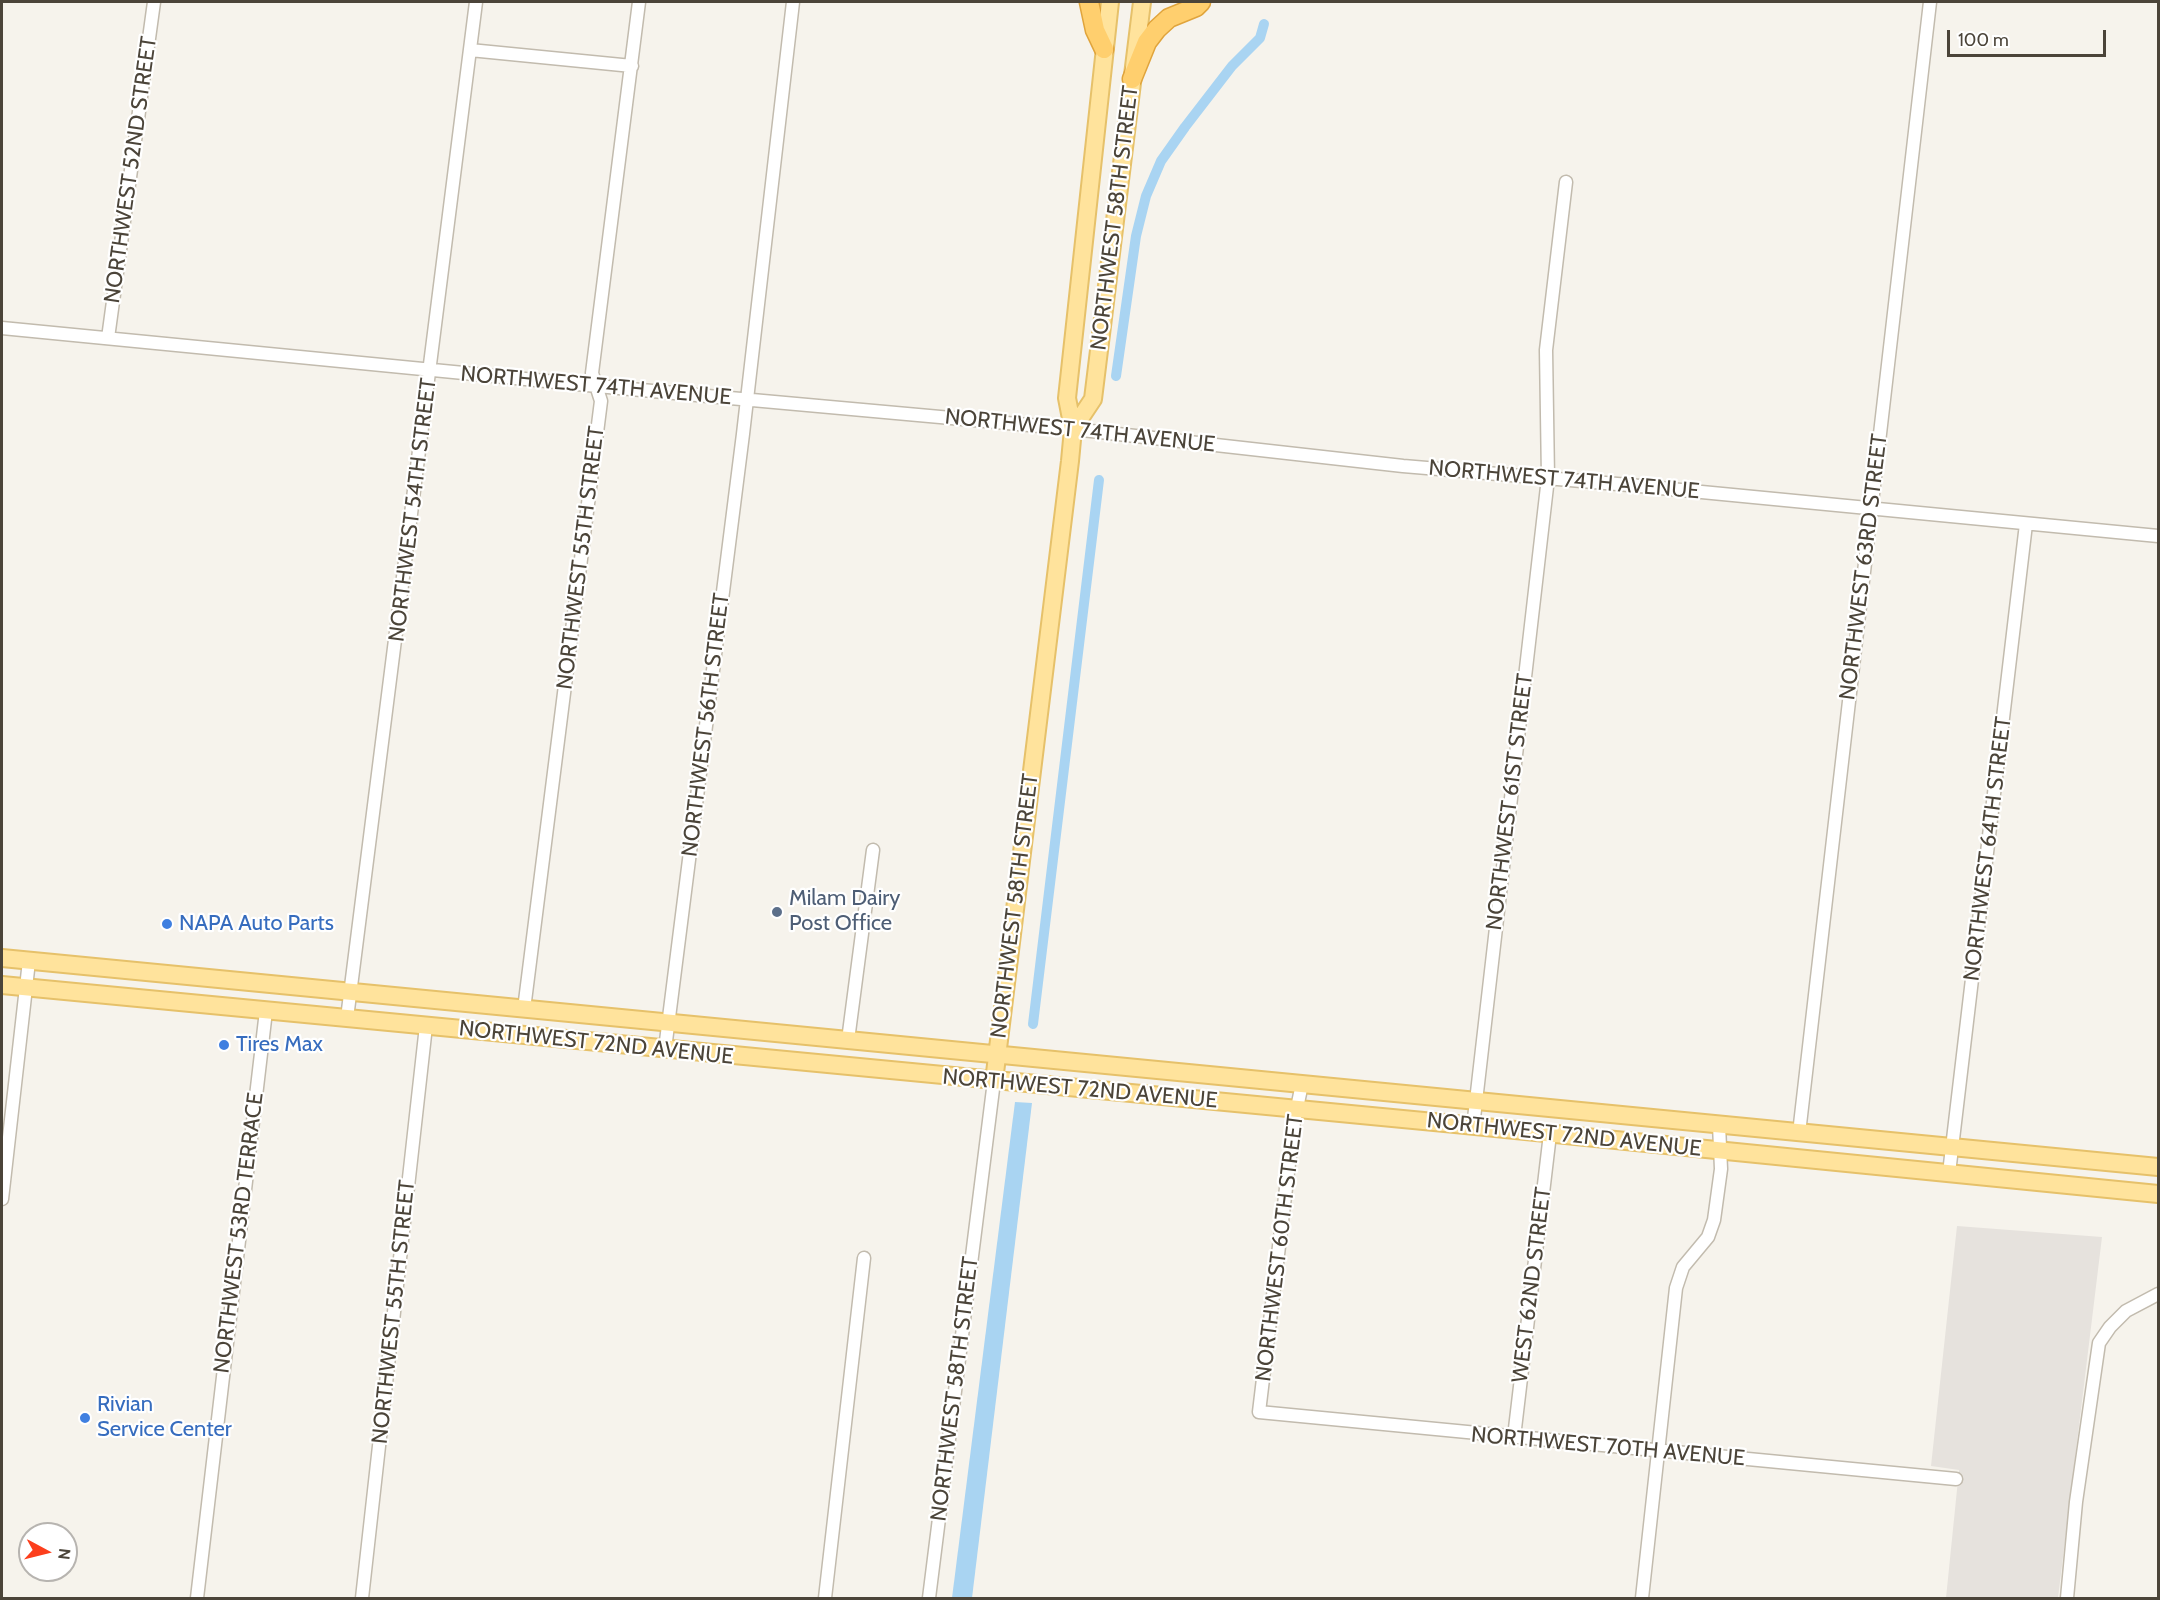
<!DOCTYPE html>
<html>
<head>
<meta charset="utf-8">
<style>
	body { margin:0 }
	#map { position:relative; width:2160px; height:1600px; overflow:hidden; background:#f6f3ec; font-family:Cabin,sans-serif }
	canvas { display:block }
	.frame { position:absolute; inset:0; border:3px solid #4b4439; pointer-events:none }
	.north { position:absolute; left:18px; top:1522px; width:60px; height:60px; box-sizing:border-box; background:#fff; border:2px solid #b7b4b0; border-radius:50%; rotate:97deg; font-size:16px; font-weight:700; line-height:24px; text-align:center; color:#4b4439 }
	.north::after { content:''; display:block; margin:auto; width:21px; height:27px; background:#fc3f1d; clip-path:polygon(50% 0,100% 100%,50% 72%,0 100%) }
	.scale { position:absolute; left:1947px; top:30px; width:159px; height:27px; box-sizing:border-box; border:3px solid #4b4439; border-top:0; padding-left:8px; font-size:18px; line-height:21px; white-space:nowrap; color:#4b4439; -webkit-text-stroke:4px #fff; paint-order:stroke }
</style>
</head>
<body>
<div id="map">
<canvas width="2160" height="1600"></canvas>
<div class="frame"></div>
<div class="north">N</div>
<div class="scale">100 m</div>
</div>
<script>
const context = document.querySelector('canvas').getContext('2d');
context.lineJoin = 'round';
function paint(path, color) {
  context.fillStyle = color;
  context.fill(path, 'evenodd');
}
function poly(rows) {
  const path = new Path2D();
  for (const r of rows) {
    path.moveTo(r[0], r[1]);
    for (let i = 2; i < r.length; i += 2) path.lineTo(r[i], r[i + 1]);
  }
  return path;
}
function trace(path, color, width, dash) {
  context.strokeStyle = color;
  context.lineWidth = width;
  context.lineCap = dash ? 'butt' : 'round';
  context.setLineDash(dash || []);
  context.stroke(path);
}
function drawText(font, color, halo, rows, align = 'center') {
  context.font = font + ' Cabin,sans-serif';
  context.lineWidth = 4.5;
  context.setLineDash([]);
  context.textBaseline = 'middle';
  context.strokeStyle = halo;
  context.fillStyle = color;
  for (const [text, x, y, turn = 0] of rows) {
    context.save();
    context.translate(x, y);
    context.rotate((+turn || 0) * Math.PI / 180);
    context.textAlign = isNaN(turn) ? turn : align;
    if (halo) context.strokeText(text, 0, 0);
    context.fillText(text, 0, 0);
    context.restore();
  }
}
paint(poly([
	[1957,1226,2102,1237,2058,1598,1946,1598,1959,1470,1931,1466]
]), '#e6e2dd');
paint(poly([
	[1015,1102,1032,1103,972,1598,952,1598]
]), '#a9d4f2');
trace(poly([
	[1116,376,1136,236,1146,196,1161,161,1185,127,1232,66,1260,38,1264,24],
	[1033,1024,1099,480]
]), '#a9d4f2', 10);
const minor = poly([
	[470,50,632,66],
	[2,328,597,386,1073,429,1403,466,1629,485,2158,536],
	[108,338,154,2],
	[524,1009,601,401,592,373,639,2],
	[347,1018,476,2],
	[848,1040,873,850],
	[665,1049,743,434,793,2],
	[1302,1084,1294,1122,1259,1412,1956,1479],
	[1473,1127,1548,478,1546,350,1566,182],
	[1799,1133,1930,2],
	[1949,1173,2026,524],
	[2,1199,29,961],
	[1514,1437,1550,1134],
	[197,1598,266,1011],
	[362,1598,426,1026],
	[825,1598,864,1258],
	[929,1598,994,1081],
	[1642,1598,1676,1288,1683,1267,1708,1237,1714,1220,1721,1169,1719,1125],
	[2067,1598,2076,1502,2099,1343,2110,1327,2126,1311,2158,1294]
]);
const major = poly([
	[1073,429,1093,399,1142,2],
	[2,958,2158,1167],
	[2,985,1455,1124,2158,1194],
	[994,1081,1070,461,1073,429,1067,398,1110,2]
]);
const highway = poly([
	[1089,2,1095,30,1104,49],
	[1132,79,1147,42,1157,29,1169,18,1196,7,1201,2]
]);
trace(minor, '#c2bbae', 15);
trace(major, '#e6c16a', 20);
trace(highway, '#e0a43c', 21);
trace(minor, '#fff', 12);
trace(major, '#ffe39c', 16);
trace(highway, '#ffcf6e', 18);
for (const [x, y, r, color] of [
	[777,912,6,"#5c6f8a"],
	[167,924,6,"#3f7fe0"],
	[224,1045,6,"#3f7fe0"],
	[85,1418,6,"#3f7fe0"]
]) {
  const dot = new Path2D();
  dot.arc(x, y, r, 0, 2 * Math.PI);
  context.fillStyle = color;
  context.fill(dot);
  trace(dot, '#fff', 2);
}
drawText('22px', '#4b4439', '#fff', [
	["NORTHWEST 52ND STREET",131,170,-82],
	["NORTHWEST 58TH STREET",1115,218,-83],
	["NORTHWEST 74TH AVENUE",596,386,5],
	["NORTHWEST 74TH AVENUE",1080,431,6],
	["NORTHWEST 74TH AVENUE",1564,480,5],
	["NORTHWEST 54TH STREET",413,510,-83],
	["NORTHWEST 55TH STREET",581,558,-83],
	["NORTHWEST 63RD STREET",1864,567,-83],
	["NORTHWEST 56TH STREET",706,725,-83],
	["NORTHWEST 61ST STREET",1510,802,-83],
	["NORTHWEST 64TH STREET",1988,849,-83],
	["NORTHWEST 58TH STREET",1015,906,-83],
	["NORTHWEST 72ND AVENUE",596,1043,6],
	["NORTHWEST 72ND AVENUE",1080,1089,5],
	["NORTHWEST 72ND AVENUE",1564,1135,6],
	["NORTHWEST 53RD TERRACE",239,1233,-83],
	["NORTHWEST 60TH STREET",1280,1248,-83],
	["WEST 62ND STREET",1532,1285,-83],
	["NORTHWEST 55TH STREET",394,1312,-84],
	["NORTHWEST 58TH STREET",955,1389,-83],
	["NORTHWEST 70TH AVENUE",1608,1447,5]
]);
drawText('22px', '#4e5e75', '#fff', [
	["Milam Dairy",789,899],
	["Post Office",789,924]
], 'left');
drawText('22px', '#366cbe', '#fff', [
	["NAPA Auto Parts",179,924],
	["Tires Max",236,1045],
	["Rivian",97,1405],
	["Service Center",97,1430]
], 'left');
</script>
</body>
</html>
